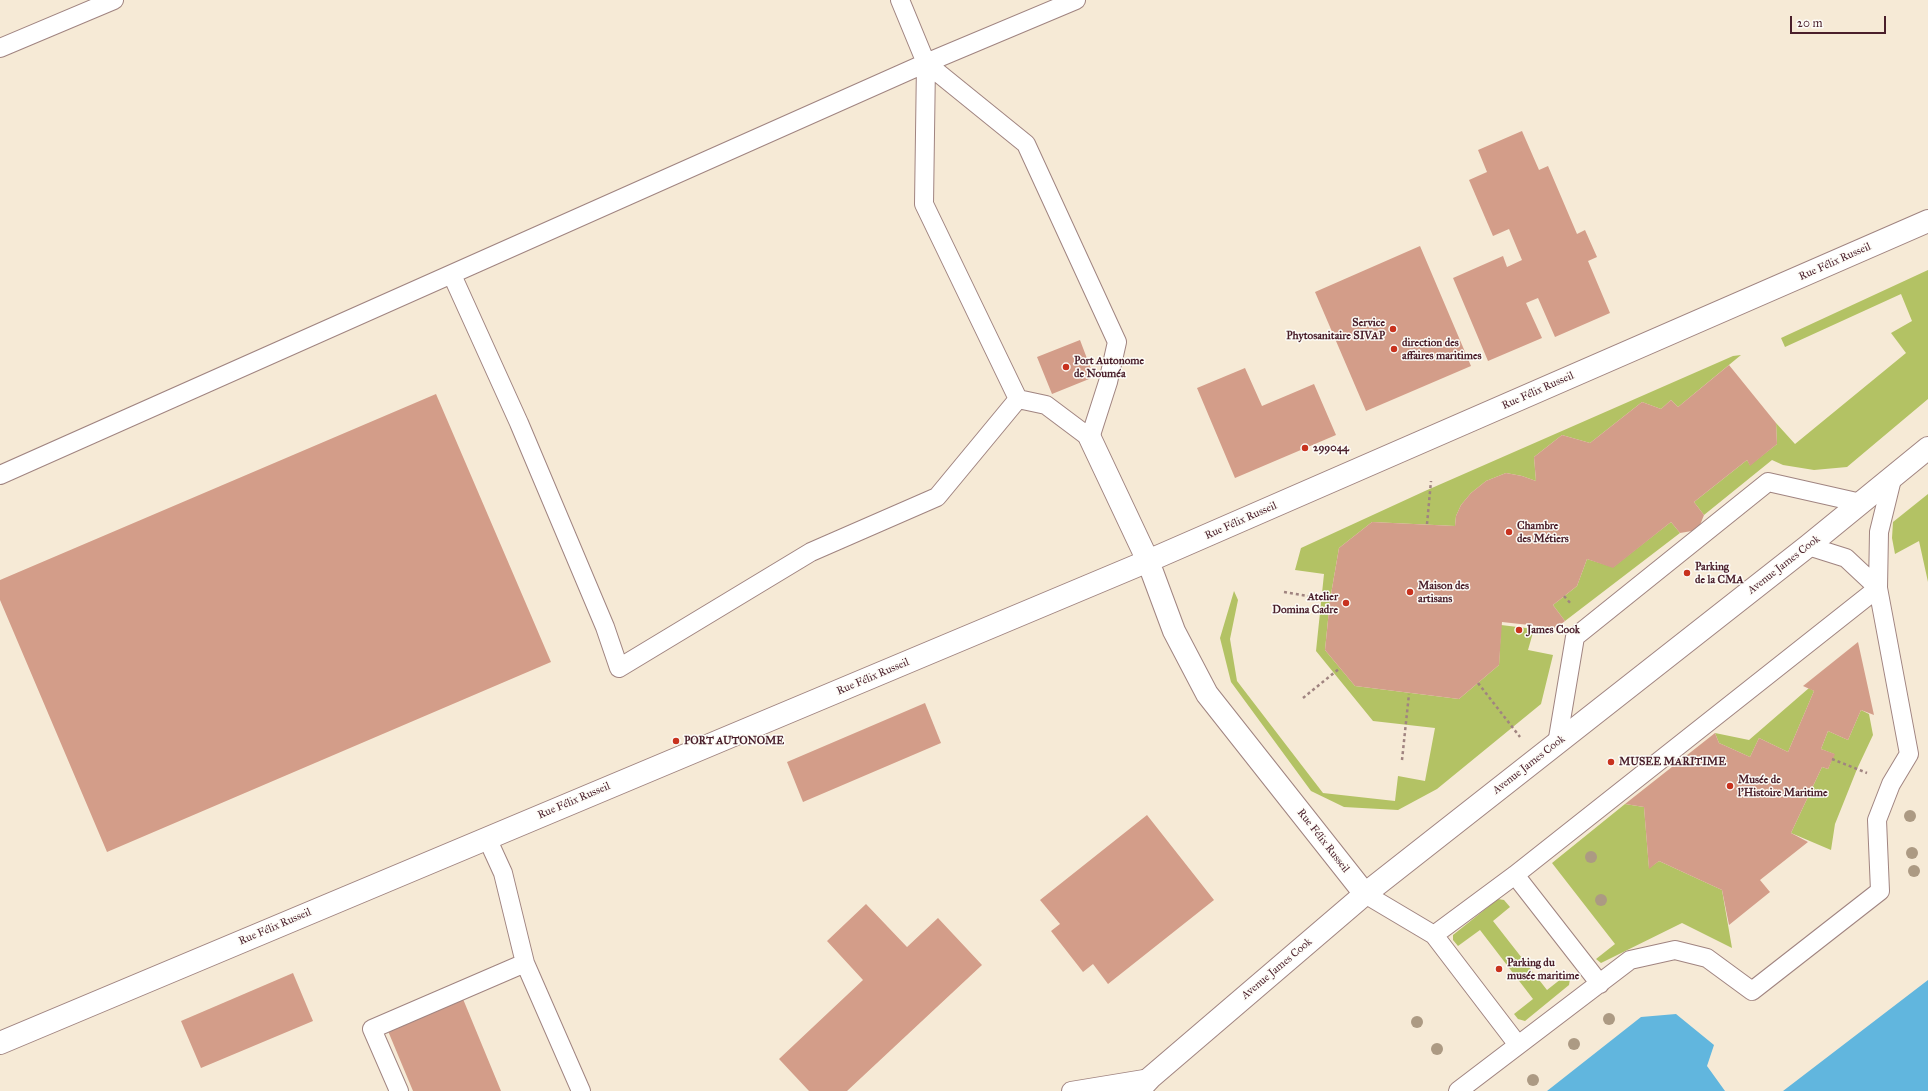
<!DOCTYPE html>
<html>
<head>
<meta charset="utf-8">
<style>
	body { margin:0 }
	#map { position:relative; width:1928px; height:1091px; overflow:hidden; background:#f6ead6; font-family:"IM FELL Great Primer",serif }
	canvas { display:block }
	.scale { position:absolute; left:1790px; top:16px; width:96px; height:18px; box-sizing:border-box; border:2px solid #4a1f2b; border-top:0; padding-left:5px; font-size:12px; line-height:14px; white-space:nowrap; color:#4a1f2b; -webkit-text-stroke:3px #fdfcf7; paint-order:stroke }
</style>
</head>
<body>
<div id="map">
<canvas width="1928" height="1091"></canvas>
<div class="scale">20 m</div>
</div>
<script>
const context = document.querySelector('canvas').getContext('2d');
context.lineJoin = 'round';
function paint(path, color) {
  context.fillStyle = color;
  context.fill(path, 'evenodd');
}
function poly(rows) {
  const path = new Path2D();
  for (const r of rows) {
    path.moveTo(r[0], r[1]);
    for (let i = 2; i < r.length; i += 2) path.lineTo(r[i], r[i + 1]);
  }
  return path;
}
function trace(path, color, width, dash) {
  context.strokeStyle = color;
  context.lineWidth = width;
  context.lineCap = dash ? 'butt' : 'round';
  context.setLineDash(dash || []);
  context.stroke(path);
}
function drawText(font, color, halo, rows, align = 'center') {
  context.font = font + ' "IM FELL Great Primer",serif';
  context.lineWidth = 3;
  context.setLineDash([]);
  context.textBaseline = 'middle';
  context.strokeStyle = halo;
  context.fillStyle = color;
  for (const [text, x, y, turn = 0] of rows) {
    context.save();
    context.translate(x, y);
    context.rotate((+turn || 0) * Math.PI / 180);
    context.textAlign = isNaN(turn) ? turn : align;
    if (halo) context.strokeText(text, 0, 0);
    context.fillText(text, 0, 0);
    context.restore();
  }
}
paint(poly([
	[1928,270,1928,399,1847,467,1814,470,1783,465,1772,460,1704,515,1694,502,1747,460,1750,465,1777,444,1776,423,1795,444,1906,353,1891,333,1912,321,1901,294,1785,347,1781,338],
	[1741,355,1678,407,1671,400,1661,409,1642,402,1590,443,1562,435,1534,457,1536,481,1522,476,1506,473,1486,481,1471,493,1461,505,1456,516,1455,526,1372,522,1339,548,1330,600,1325,650,1355,686,1459,699,1499,665,1501,625,1534,629,1528,650,1553,655,1541,704,1437,789,1398,810,1344,807,1311,791,1231,682,1220,638,1234,591,1238,600,1230,639,1237,681,1323,793,1395,801,1398,776,1425,781,1435,728,1373,721,1316,651,1324,574,1295,570,1301,548,1425,491,1733,356],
	[1928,494,1928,582,1919,541,1895,554,1892,538,1893,522],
	[1671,522,1680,533,1565,621,1553,605,1577,586,1587,559,1613,567],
	[1809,688,1814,691,1788,752,1759,738,1750,757,1719,743,1715,733,1749,740],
	[1861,710,1869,714,1873,735,1857,769,1835,824,1831,850,1791,833,1822,767,1828,769,1834,754,1821,749,1828,731,1848,740],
	[1625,804,1644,807,1649,868,1659,861,1722,890,1732,948,1682,923,1601,963,1596,959,1615,944,1552,863],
	[1498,899,1504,900,1510,907,1493,921,1547,990,1566,975,1570,979,1569,985,1525,1021,1518,1019,1514,1014,1533,999,1480,930,1458,946,1453,940,1453,935]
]), '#b3c264');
paint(poly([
	[1928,980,1928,1091,1783,1091],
	[1676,1014,1714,1045,1707,1066,1725,1091,1547,1091,1641,1017]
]), '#61b6de');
paint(poly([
	[1522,131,1539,170,1548,166,1577,234,1585,230,1597,257,1588,261,1610,313,1555,337,1538,298,1526,303,1542,338,1488,361,1453,278,1503,256,1507,267,1522,260,1509,229,1493,236,1469,180,1487,172,1478,150],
	[1420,246,1471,366,1366,411,1315,292],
	[1080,340,1094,377,1052,394,1037,357],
	[1729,365,1776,423,1777,444,1750,466,1747,460,1694,502,1704,515,1698,530,1680,533,1671,522,1613,568,1587,559,1577,586,1553,605,1565,621,1556,628,1502,622,1499,665,1459,699,1355,686,1325,650,1330,600,1339,548,1372,522,1455,526,1456,516,1461,505,1471,493,1486,481,1506,473,1522,476,1536,481,1534,457,1562,435,1590,443,1642,402,1661,409,1671,400,1678,407],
	[1245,368,1262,406,1314,384,1336,435,1235,478,1197,388],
	[436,394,551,662,107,852,0,600,0,580],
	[1858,642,1874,715,1861,710,1848,740,1828,731,1821,749,1835,754,1828,769,1822,767,1791,833,1808,842,1760,880,1770,892,1729,925,1722,890,1659,861,1649,869,1644,807,1625,804,1715,733,1719,743,1750,757,1759,738,1788,752,1814,691,1803,686],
	[925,703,941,743,803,802,787,762],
	[1147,815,1214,900,1108,984,1093,964,1083,972,1051,931,1060,924,1040,900],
	[866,904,907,947,938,918,982,965,847,1091,809,1091,779,1059,863,980,827,941],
	[293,973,313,1021,201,1068,181,1021],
	[463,999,501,1091,413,1091,388,1031]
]), '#d39d89');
const lane = poly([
	[900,0,926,63,924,204,1018,399,1046,405,1090,438,1108,382,1117,342,1026,144,926,63],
	[0,48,114,0],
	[452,275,519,423,605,627,619,668,811,552,937,497,1018,399],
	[0,475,926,63,1076,0],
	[1557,744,1575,637,1768,482,1861,503],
	[487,838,503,873,525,963,581,1091],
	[1515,875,1600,984],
	[1365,894,1434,935,1518,1045],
	[1434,935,1515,875,1878,588,1879,532,1892,479],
	[399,1091,372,1029,525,963],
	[1071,1091,1150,1078],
	[1458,1091,1630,960,1675,950,1707,958,1752,991,1880,891,1877,820,1891,784,1909,754,1878,588,1846,558,1808,546]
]);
const street = poly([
	[1090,438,1148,561,1174,631,1207,694,1365,894],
	[0,1043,1148,561,1928,221]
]);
const secondary = poly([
	[1138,1091,1150,1078,1365,894,1808,546,1928,448]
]);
trace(lane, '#a08480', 20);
trace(street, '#a08480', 24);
trace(secondary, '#a08480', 24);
trace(poly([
	[1427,524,1431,481],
	[1284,592,1330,600],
	[1564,596,1572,605],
	[1478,683,1520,737],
	[1303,698,1340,668],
	[1832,759,1867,773],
	[1402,760,1409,694]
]), '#a08480', 2.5, [3, 3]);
trace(lane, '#fff', 18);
trace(street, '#fff', 22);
trace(secondary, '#fff', 22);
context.fillStyle = '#ac9a83';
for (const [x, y] of [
	[1910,816],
	[1912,853],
	[1591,857],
	[1914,871],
	[1601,900],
	[1609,1019],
	[1417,1022],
	[1574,1044],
	[1437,1049],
	[1533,1080]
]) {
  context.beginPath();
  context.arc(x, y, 6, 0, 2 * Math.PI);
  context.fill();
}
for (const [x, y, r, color] of [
	[1393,329,4,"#c8321e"],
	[1394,349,4,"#c8321e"],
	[1066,367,4,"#c8321e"],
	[1305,448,4,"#c8321e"],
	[1509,532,4,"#c8321e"],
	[1687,573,4,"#c8321e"],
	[1410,592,4,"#c8321e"],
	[1346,603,4,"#c8321e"],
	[1519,630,4,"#c8321e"],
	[676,741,4,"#c8321e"],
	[1611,762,4,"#c8321e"],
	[1730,786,4,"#c8321e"],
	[1499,969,4,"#c8321e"]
]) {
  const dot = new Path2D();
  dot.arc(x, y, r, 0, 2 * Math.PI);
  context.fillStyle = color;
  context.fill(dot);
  trace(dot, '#fdfcf7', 1.5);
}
drawText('11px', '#4a1f2b', '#fdfcf7', [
	["Rue Félix Russeil",1835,262,-24],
	["Rue Félix Russeil",1538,391,-24],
	["Rue Félix Russeil",1241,521,-24],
	["Avenue James Cook",1784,565,-38],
	["Rue Félix Russeil",873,677,-23],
	["Avenue James Cook",1529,765,-38],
	["Rue Félix Russeil",574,801,-23],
	["Rue Félix Russeil",1323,841,52],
	["Rue Félix Russeil",275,927,-23],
	["Avenue James Cook",1277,969,-40]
]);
drawText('bold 11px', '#4a1f2b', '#fdfcf7', [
	["Service",1385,323,"right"],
	["Phytosanitaire SIVAP",1385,336,"right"],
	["direction des",1402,343],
	["affaires maritimes",1402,356],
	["Port Autonome",1074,361],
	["de Nouméa",1074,374],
	["299044",1313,448],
	["Chambre",1517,526],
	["des Métiers",1517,539],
	["Parking",1695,567],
	["de la CMA",1695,580],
	["Maison des",1418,586],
	["artisans",1418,599],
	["Atelier",1338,597,"right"],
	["Domina Cadre",1338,610,"right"],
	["James Cook",1527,630],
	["PORT AUTONOME",684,741],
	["MUSEE MARITIME",1619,762],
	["Musée de",1738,780],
	["l'Histoire Maritime",1738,793],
	["Parking du",1507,963],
	["musée maritime",1507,976]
], 'left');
</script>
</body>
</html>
